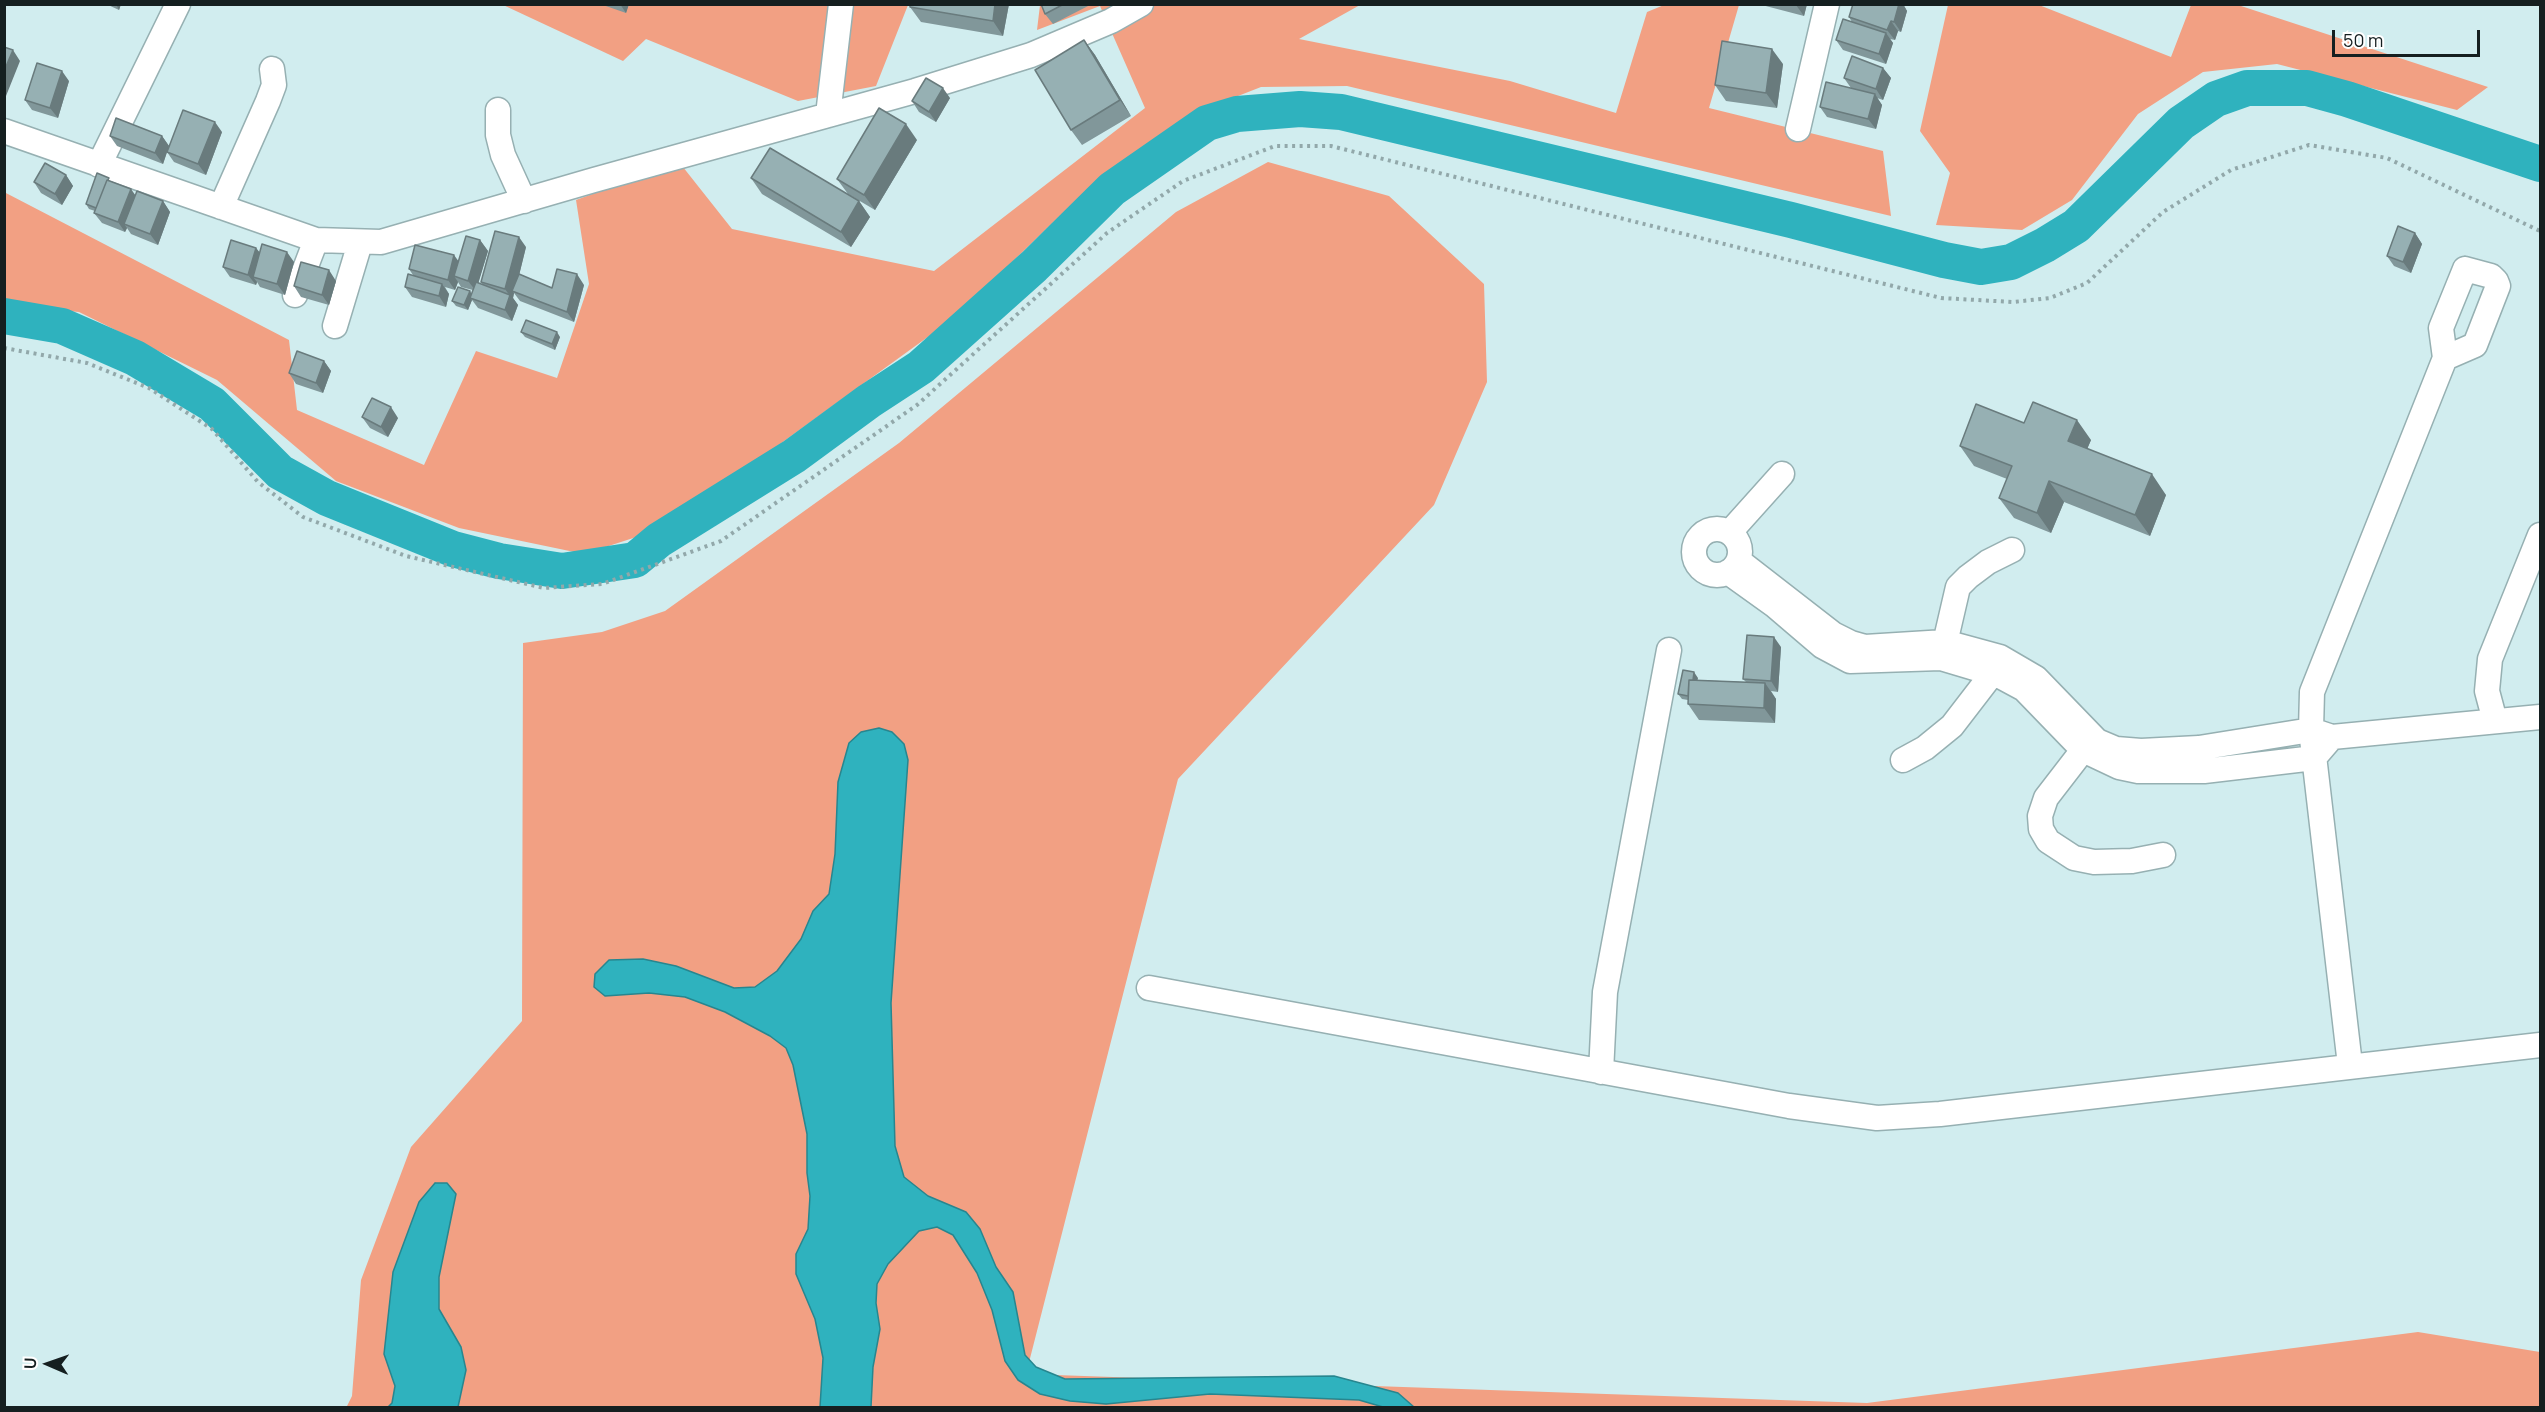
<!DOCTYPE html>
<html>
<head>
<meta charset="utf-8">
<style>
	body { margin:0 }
	#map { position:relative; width:2545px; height:1412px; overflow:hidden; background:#d1edef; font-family:Manrope,sans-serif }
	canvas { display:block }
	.frame { position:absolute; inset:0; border:6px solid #151f20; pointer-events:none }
	.north { position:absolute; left:18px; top:1334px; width:60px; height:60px; -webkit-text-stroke:4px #fff; paint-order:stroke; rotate:272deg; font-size:16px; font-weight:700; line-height:24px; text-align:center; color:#151f20 }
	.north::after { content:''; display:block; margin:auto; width:21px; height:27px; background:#151f20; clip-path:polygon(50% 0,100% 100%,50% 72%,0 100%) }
	.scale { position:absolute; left:2332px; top:30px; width:148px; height:27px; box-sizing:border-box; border:3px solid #151f20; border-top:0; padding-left:8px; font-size:18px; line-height:21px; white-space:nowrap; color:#151f20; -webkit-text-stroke:4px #fff; paint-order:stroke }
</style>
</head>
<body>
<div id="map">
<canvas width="2545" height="1412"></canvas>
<div class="frame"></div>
<div class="north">U</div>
<div class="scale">50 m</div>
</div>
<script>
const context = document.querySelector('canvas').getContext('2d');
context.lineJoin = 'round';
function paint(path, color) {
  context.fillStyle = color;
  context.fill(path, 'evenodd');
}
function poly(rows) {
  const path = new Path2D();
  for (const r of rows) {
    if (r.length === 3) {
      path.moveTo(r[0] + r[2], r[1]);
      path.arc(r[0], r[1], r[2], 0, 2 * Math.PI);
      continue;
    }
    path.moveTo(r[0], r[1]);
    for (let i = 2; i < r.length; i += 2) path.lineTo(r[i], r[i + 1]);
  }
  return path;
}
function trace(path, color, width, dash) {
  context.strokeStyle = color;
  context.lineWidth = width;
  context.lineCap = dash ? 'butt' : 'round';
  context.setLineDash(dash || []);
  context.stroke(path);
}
paint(poly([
	[501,4,908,5,876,86,798,101,646,39,623,61],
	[1040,5,1360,5,1299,39,1510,81,1616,113,1647,12,1664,5,1739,5,1709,108,1883,151,1891,216,1347,86,1261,87,1192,114,1095,182,954,318,664,528,584,554,459,528,336,481,217,380,79,312,5,305,4,192,289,340,297,410,424,465,476,351,557,378,589,284,576,200,679,162,732,229,934,271,1145,108,1100,6,1037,30],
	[1948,5,2039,5,2171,57,2191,5,2238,5,2488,87,2457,110,2277,64,2203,72,2138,114,2072,200,2022,230,1936,225,1950,173,1920,131],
	[1268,162,1389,196,1484,284,1487,382,1434,505,1178,779,1026,1374,1867,1403,2418,1332,2540,1352,2540,1408,346,1408,352,1396,361,1280,411,1147,522,1021,523,643,602,632,665,611,899,443,1176,212]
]), '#f2a083');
const water = poly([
	[879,728,892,732,904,744,908,760,891,1003,895,1146,904,1177,928,1196,966,1212,980,1229,996,1267,1013,1292,1025,1355,1036,1367,1065,1379,1334,1376,1398,1393,1414,1407,1383,1407,1359,1400,1210,1394,1106,1404,1070,1401,1040,1394,1018,1380,1005,1361,992,1310,977,1273,953,1235,937,1227,919,1231,888,1264,877,1284,876,1303,880,1329,873,1367,871,1407,820,1407,823,1358,815,1319,796,1274,796,1254,808,1229,810,1196,807,1173,807,1134,793,1065,786,1048,770,1036,725,1012,685,997,649,993,605,996,594,987,595,974,609,960,643,959,676,966,734,988,755,987,777,971,801,939,813,911,829,894,835,854,838,782,849,743,861,732,879,728],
	[435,1183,447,1183,456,1194,439,1277,439,1309,461,1347,466,1370,458,1407,388,1407,392,1403,395,1386,384,1354,393,1272,419,1202,435,1183]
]);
paint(water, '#2fb2be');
trace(water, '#27868f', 1.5);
trace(poly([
	[4,316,62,326,135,358,212,404,280,472,327,498,453,549,499,561,562,571,635,560,659,540,794,456,869,401,921,367,1034,266,1112,189,1207,123,1237,114,1300,109,1341,112,1791,220,1944,260,1981,267,2011,262,2045,245,2076,226,2181,123,2216,99,2247,88,2307,88,2347,99,2540,164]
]), '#2fb2be', 36);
const minor = poly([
	[498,110,498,135,503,155,524,201],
	[828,115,841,4],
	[1798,129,1827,4],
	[4,131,316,240,381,242,594,180,915,91,1031,55,1111,21,1141,4],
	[99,165,178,4],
	[221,207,268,101,274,85,272,69],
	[2465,269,2491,276,2496,281,2498,286,2475,345,2445,358,2441,328,2465,269],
	[295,295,316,240],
	[335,326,360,243],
	[1717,552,23],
	[1730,532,1782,474],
	[1728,572,1774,605,1822,646,1850,661,1941,658,1998,675,2024,689,2083,750,2119,767,2138,771,2204,771,2314,758,2332,737,2311,730,2199,748,2141,751,2116,749,2097,741,2036,678,2000,657,1945,642,1865,647,1851,643,1833,634,1739,561],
	[1942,656,1958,587,1968,577,1988,562,2012,550],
	[2495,721,2487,691,2490,659,2540,535],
	[2332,737,2540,717],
	[2083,750,2046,798,2040,816,2041,829,2048,841,2074,858,2094,862,2132,861,2163,855],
	[1903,760,1925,748,1952,726,1992,674],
	[1149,988,1789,1106,1877,1118,1940,1114,2540,1045],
	[2350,1065,2311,730,2312,692,2445,358],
	[1601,1072,1605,992,1669,650]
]);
trace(minor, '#96b0b2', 27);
trace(poly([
	[4,348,87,363,149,388,212,429,258,482,303,517,406,556,544,588,602,584,721,541,917,405,1107,233,1183,181,1275,146,1331,146,1941,298,2013,302,2050,298,2087,283,2163,212,2231,170,2309,145,2387,158,2540,231]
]), '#92a8aa', 4, [3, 4.5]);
trace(minor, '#fff', 24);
paint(poly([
	[106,4,121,4,119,10],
	[600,4,629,4,626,13],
	[910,4,1009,4,1003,36,921,22,910,7],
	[1041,4,1092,4,1053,24,1045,14],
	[1758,4,1807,4,1804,16],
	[1853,4,1903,4,1907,11,1901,32,1898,31,1895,40,1890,39,1893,43,1886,64,1843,50,1836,40,1852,22,1849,17],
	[1084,40,1095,55,1131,116,1082,145,1071,130],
	[1783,64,1777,108,1726,101,1715,85],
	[1883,68,1891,78,1883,100,1877,98,1882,105,1876,129,1827,117,1820,107,1851,88,1844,78],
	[69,81,58,118,32,110,25,100],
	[950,98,936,122,919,112,912,101],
	[222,132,206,175,174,162,167,152,163,164,117,146,110,136,162,136,169,146],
	[917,140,875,210,848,194,837,179],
	[66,175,73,186,62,205,41,193,34,182],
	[751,178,859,201,870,217,851,247,762,194],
	[111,181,135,195,163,201,170,212,158,245,131,234,127,228,125,232,102,223,94,213,95,211,89,209,86,204],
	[2415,233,2422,244,2411,273,2394,266,2387,256],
	[480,240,488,251,478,283,483,285,481,282,526,247,519,275,552,288,584,285,574,322,520,301,514,293,513,298,518,305,512,321,478,308,472,300,468,310,456,306,452,301,472,294,473,290,461,287,458,282,455,290,445,287,449,294,446,307,412,297,405,287,413,275,409,269,458,261],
	[256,248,260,253,294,262,285,295,260,287,257,282,256,285,230,277,223,267],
	[336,281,329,305,301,297,294,286],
	[521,332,560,337,555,350,525,337],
	[324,361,331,371,323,393,296,384,289,373],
	[362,417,398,418,388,437,370,428],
	[2024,423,2091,440,2087,449,2166,495,2150,536,2064,502,2051,533,2014,518,1999,498,2007,479,1974,466,1960,446],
	[1781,647,1778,692,1771,691,1776,699,1775,723,1699,720,1688,704,1688,700,1682,699,1678,694,1698,678,1697,680,1746,682,1743,679]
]), '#81979a');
paint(poly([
	[116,4,121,4,119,10],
	[620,4,629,4,626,13],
	[995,4,1009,4,1003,36,993,21],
	[1797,4,1807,4,1804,16,1796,5],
	[1899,4,1903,4,1907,11,1901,32,1894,22],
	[1891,21,1898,31,1895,40,1887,30],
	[1886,33,1893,43,1886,64,1879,54],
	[1084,40,1095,55,1131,116,1120,100],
	[1772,49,1783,64,1777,108,1766,93],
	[13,50,20,61,6,96,4,94,4,71],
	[1883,68,1891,78,1883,100,1876,89],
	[62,71,69,81,58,118,50,108],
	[943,88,950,98,936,122,929,112],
	[1875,94,1882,105,1876,129,1868,119],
	[215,122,222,132,206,175,198,164],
	[906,124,917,140,875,210,864,195],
	[162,136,169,146,163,164,155,153],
	[66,175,73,186,62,205,55,194],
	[131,189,138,199,124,224,127,228,125,232,118,222],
	[163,201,170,212,158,245,150,234],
	[859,201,870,217,851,247,841,232],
	[2415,233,2422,244,2411,273,2403,262],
	[519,237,526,247,515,292,512,291,514,293,513,298,518,305,512,321,505,310,510,296,505,289],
	[480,240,488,251,476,291,468,281],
	[256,248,264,258,253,277,257,282,256,285,248,275],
	[287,252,294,262,285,295,277,284],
	[454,255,462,266,454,276,458,282,455,290,448,280],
	[329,270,336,281,329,305,322,295],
	[577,274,584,285,574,322,567,312],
	[442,284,449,294,446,307,439,296],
	[470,291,473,296,470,298,472,300,468,310,464,305],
	[557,332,560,337,555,350,552,344],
	[324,361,331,371,323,393,316,383],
	[391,407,398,418,388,437,381,427],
	[2077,420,2091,440,2082,461,2068,441],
	[2152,474,2166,495,2150,536,2135,515],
	[2049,481,2064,502,2051,533,2037,513],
	[1774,637,1781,647,1778,692,1771,681],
	[1694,672,1698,678,1692,701,1689,696],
	[1765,683,1776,699,1775,723,1764,708]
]), '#697b7d');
const building = poly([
	[910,4,995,4,993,21,910,7,910,4],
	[1041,4,1064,4,1045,14,1041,4],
	[1853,4,1869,5,1899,4,1894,22,1891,21,1887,30,1849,17,1853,4],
	[1843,19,1886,33,1879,54,1836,40,1843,19],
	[1084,40,1120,100,1071,130,1035,70,1084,40],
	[1722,41,1772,49,1766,93,1715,85,1722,41],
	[4,47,13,50,4,71,4,47],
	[1852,56,1883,68,1876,89,1844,78,1852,56],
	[37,63,62,71,50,108,25,100,37,63],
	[926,78,943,88,929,112,912,101,926,78],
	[1826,82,1875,94,1868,119,1820,107,1826,82],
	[879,108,906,124,864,195,837,179,879,108],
	[183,110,215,122,198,164,167,152,183,110],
	[116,118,162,136,155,153,110,136,116,118],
	[770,148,859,201,841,232,751,178,770,148],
	[45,163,66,175,55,194,34,182,45,163],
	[97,173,109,178,108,180,107,180,96,208,86,204,97,173],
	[107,180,131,189,118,222,94,213,107,180],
	[137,191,163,201,150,234,124,224,137,191],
	[2398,226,2415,233,2403,262,2387,256,2398,226],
	[495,231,519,237,505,289,481,282,495,231],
	[466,236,480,240,468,281,454,276,466,236],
	[231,240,256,248,248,275,223,267,231,240],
	[262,244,287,252,277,284,253,277,262,244],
	[415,245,454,255,448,280,409,269,415,245],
	[301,262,329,270,322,295,294,286,301,262],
	[557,269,577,274,567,312,512,291,519,274,552,288,557,269],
	[408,274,442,284,439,296,405,287,408,274],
	[476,282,510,295,505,310,470,298,476,282],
	[458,287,470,291,464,305,452,301,458,287],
	[526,320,557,332,552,344,521,332,526,320],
	[297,351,324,361,316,383,289,373,297,351],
	[372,398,391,407,381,427,362,417,372,398],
	[2033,402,2077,420,2068,441,2152,474,2135,515,2049,481,2037,513,1999,498,2012,466,1960,446,1976,404,2024,423,2033,402],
	[1747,635,1774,637,1771,681,1743,679,1747,635],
	[1683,670,1694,672,1693,680,1689,680,1688,696,1678,694,1683,670],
	[1689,680,1765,683,1764,708,1688,704,1689,680]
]);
paint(building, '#96b0b3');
trace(building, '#697b7d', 1.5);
</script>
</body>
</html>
